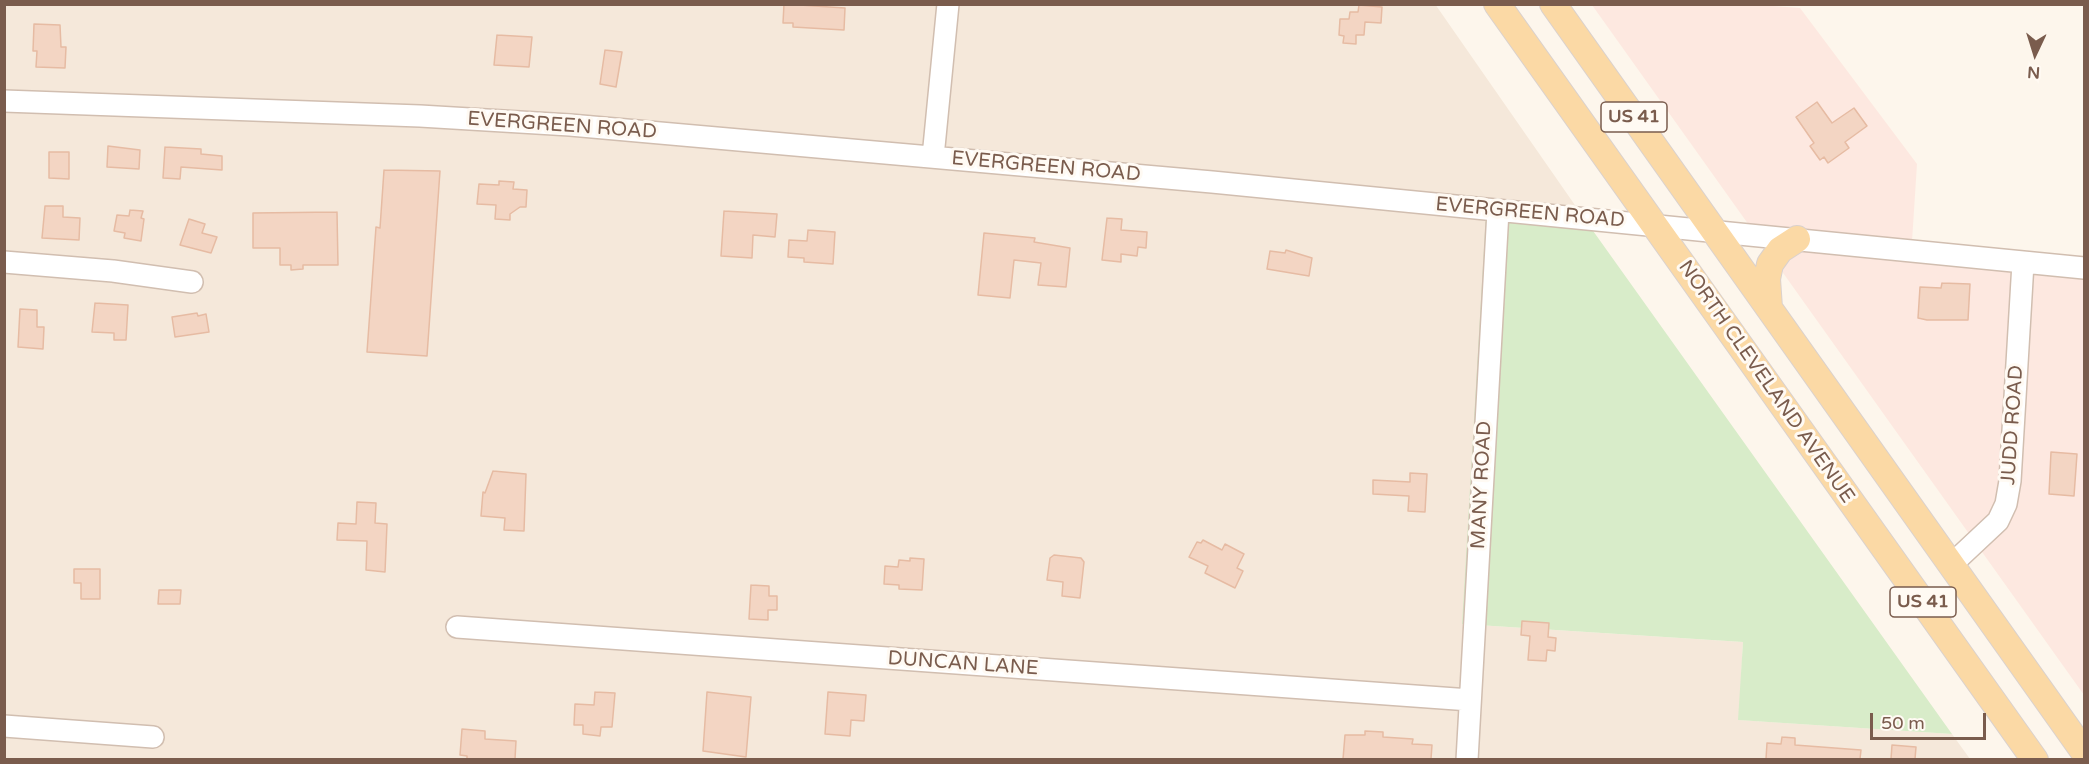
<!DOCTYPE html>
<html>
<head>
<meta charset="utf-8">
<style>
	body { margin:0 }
	#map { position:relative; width:2089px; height:764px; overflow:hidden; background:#fdf6ec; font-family:"Varela Round",sans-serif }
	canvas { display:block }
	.frame { position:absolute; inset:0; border:6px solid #7a5c4d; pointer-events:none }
	.north { position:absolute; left:2005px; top:24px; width:60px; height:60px; -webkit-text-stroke:4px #fffaf3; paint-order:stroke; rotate:184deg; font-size:16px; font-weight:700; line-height:24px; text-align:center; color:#7a5c4d }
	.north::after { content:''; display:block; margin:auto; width:21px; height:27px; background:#7a5c4d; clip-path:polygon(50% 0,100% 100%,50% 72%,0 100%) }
	.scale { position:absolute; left:1870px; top:713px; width:116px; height:27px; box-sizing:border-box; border:3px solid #7a5c4d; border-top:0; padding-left:8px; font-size:18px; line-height:21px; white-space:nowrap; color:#7a5c4d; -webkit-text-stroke:4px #fffaf3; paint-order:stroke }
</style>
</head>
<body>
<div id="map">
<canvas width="2089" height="764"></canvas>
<div class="frame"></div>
<div class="north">N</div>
<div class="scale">50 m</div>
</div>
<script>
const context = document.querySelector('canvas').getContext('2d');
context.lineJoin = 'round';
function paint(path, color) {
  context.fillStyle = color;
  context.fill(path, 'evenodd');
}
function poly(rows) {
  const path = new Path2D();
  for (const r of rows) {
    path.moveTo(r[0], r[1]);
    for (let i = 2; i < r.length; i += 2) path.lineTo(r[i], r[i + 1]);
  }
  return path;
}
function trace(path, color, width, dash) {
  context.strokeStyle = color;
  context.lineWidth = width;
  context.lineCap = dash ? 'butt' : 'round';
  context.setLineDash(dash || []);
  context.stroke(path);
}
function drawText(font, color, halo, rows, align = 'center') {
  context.font = font + ' "Varela Round",sans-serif';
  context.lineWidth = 6;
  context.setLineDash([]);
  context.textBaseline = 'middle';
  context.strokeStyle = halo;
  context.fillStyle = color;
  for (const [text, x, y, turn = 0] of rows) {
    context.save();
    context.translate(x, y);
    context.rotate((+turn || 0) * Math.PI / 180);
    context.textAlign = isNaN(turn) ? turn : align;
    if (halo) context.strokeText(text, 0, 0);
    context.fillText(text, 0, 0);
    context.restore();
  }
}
paint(poly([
	[1435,4,1586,221,1462,624,1743,642,1739,720,1952,734,1970,759,5,760,5,5]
]), '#f5e8da');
paint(poly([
	[1747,4,1800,8,1917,164,1911,257,2084,270,2084,695,1592,5]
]), '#fde8e0');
paint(poly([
	[1486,214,1586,221,1952,734,1738,720,1743,642,1462,624]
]), '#d8ecc9');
const building = poly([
	[784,4,845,8,844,30,793,27,793,23,783,23,784,4],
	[1359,5,1382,7,1381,23,1365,22,1364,35,1356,35,1356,44,1343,43,1344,36,1339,35,1340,19,1349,19,1350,12,1358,12,1359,5],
	[34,24,60,25,61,47,66,47,65,68,36,67,37,51,33,51,34,24],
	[497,35,532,37,529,67,494,65,497,35],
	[605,50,622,52,616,87,600,84,605,50],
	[1817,102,1832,123,1854,108,1867,126,1845,142,1849,148,1828,163,1824,157,1820,160,1810,146,1814,143,1796,117,1817,102],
	[108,146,140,150,139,169,107,167,108,146],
	[165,147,201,149,201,154,222,156,222,170,181,167,180,179,163,178,165,147],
	[49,152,69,152,69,179,49,178,49,152],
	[384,170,440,171,427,356,367,352,376,227,380,228,384,170],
	[499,181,514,182,513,189,527,190,526,207,520,207,510,214,510,220,495,219,496,205,477,204,479,184,499,185,499,181],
	[45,206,63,206,63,217,80,218,79,240,42,238,45,206],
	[130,210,143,211,141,218,144,219,141,241,124,238,125,233,114,231,117,215,129,216,130,210],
	[724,211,777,214,775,237,753,235,752,258,721,256,724,211],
	[337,212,338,265,303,265,303,269,291,270,291,265,280,265,280,248,253,248,253,213,337,212],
	[1107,218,1122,219,1121,230,1147,232,1146,248,1138,247,1137,256,1121,254,1121,262,1102,260,1107,218],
	[189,219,205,224,202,233,217,237,211,253,180,245,189,219],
	[808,230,835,232,833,264,804,262,804,258,788,257,789,240,807,241,808,230],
	[984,233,1035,238,1034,242,1070,248,1066,287,1038,285,1041,263,1014,260,1010,298,978,295,984,233],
	[1286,250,1312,258,1309,276,1267,269,1270,251,1285,253,1286,250],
	[1942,283,1970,284,1968,320,1927,320,1918,318,1920,287,1941,288,1942,283],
	[95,303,128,305,126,340,114,340,114,333,92,332,95,303],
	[20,309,37,310,37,327,44,327,43,349,18,347,20,309],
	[197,313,198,316,206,314,209,332,175,337,172,317,197,313],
	[2051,452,2077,454,2074,496,2049,494,2051,452],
	[493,471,526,474,524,531,504,530,505,518,481,516,483,492,485,493,493,471],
	[1410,473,1427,474,1425,512,1408,511,1409,496,1373,494,1373,480,1410,482,1410,473],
	[357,502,376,503,375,523,387,524,385,572,366,570,367,541,337,540,338,523,356,524,357,502],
	[1203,540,1222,550,1225,544,1244,554,1237,568,1243,571,1235,588,1205,573,1208,566,1189,557,1197,542,1201,543,1203,540],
	[1054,555,1081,558,1084,562,1080,598,1062,596,1063,582,1047,580,1050,558,1054,555],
	[910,558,924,559,922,590,899,589,899,585,884,584,885,566,898,567,899,560,910,561,910,558],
	[74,569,100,569,100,599,81,599,81,583,74,583,74,569],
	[751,585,769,586,769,596,777,596,777,610,768,610,768,620,749,619,751,585],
	[159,590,181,590,180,604,158,604,159,590],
	[1522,621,1549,623,1548,637,1556,638,1555,651,1547,650,1546,661,1528,660,1530,636,1521,635,1522,621],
	[595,692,615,693,612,727,601,727,600,736,583,734,583,725,574,725,575,704,594,705,595,692],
	[707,692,751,697,746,757,703,751,707,692],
	[828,692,866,695,864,721,851,720,850,736,825,734,828,692],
	[462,729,485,731,485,739,516,741,515,759,467,759,467,756,460,755,462,729],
	[1365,731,1383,732,1383,737,1413,739,1412,744,1432,745,1431,759,1343,759,1345,735,1365,735,1365,731],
	[1782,737,1795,738,1795,745,1861,750,1860,759,1766,759,1767,743,1781,744,1782,737],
	[1892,745,1916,747,1915,759,1891,759,1892,745]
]);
paint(building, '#f3d5c3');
trace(building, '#e6bba3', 1.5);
const minor = poly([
	[4,101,420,116,570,125,1212,182,2084,268],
	[933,157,948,4],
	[4,262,113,271,192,282],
	[1951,565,1998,521,2006,504,2010,481,2023,263],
	[457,627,1470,700],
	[4,726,153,737],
	[1467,760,1498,211]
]);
const major = poly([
	[1497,4,2035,760],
	[1553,4,2084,752],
	[1769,308,1767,279,1770,264,1780,250,1797,239]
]);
trace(minor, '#d1beb0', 24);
trace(major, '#dad1cd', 28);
trace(minor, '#fff', 21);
trace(major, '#fbd9a5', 26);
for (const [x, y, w] of [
	[1634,117,66],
	[1923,602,66]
]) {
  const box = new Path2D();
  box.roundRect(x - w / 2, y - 15, w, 30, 4.5);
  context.fillStyle = '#fffaf3';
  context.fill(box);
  trace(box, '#7a5c4d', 1.5);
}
drawText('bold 18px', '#7a5c4d', null, [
	["US 41",1634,117],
	["US 41",1923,602]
]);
drawText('20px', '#7a5c4d', '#fffaf3', [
	["EVERGREEN ROAD",562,126,4],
	["EVERGREEN ROAD",1046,167,5],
	["EVERGREEN ROAD",1530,213,5],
	["NORTH CLEVELAND AVENUE",1766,382,55],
	["JUDD ROAD",2013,425,-86],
	["MANY ROAD",1482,485,-87],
	["DUNCAN LANE",963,664,4]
]);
</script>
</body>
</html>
